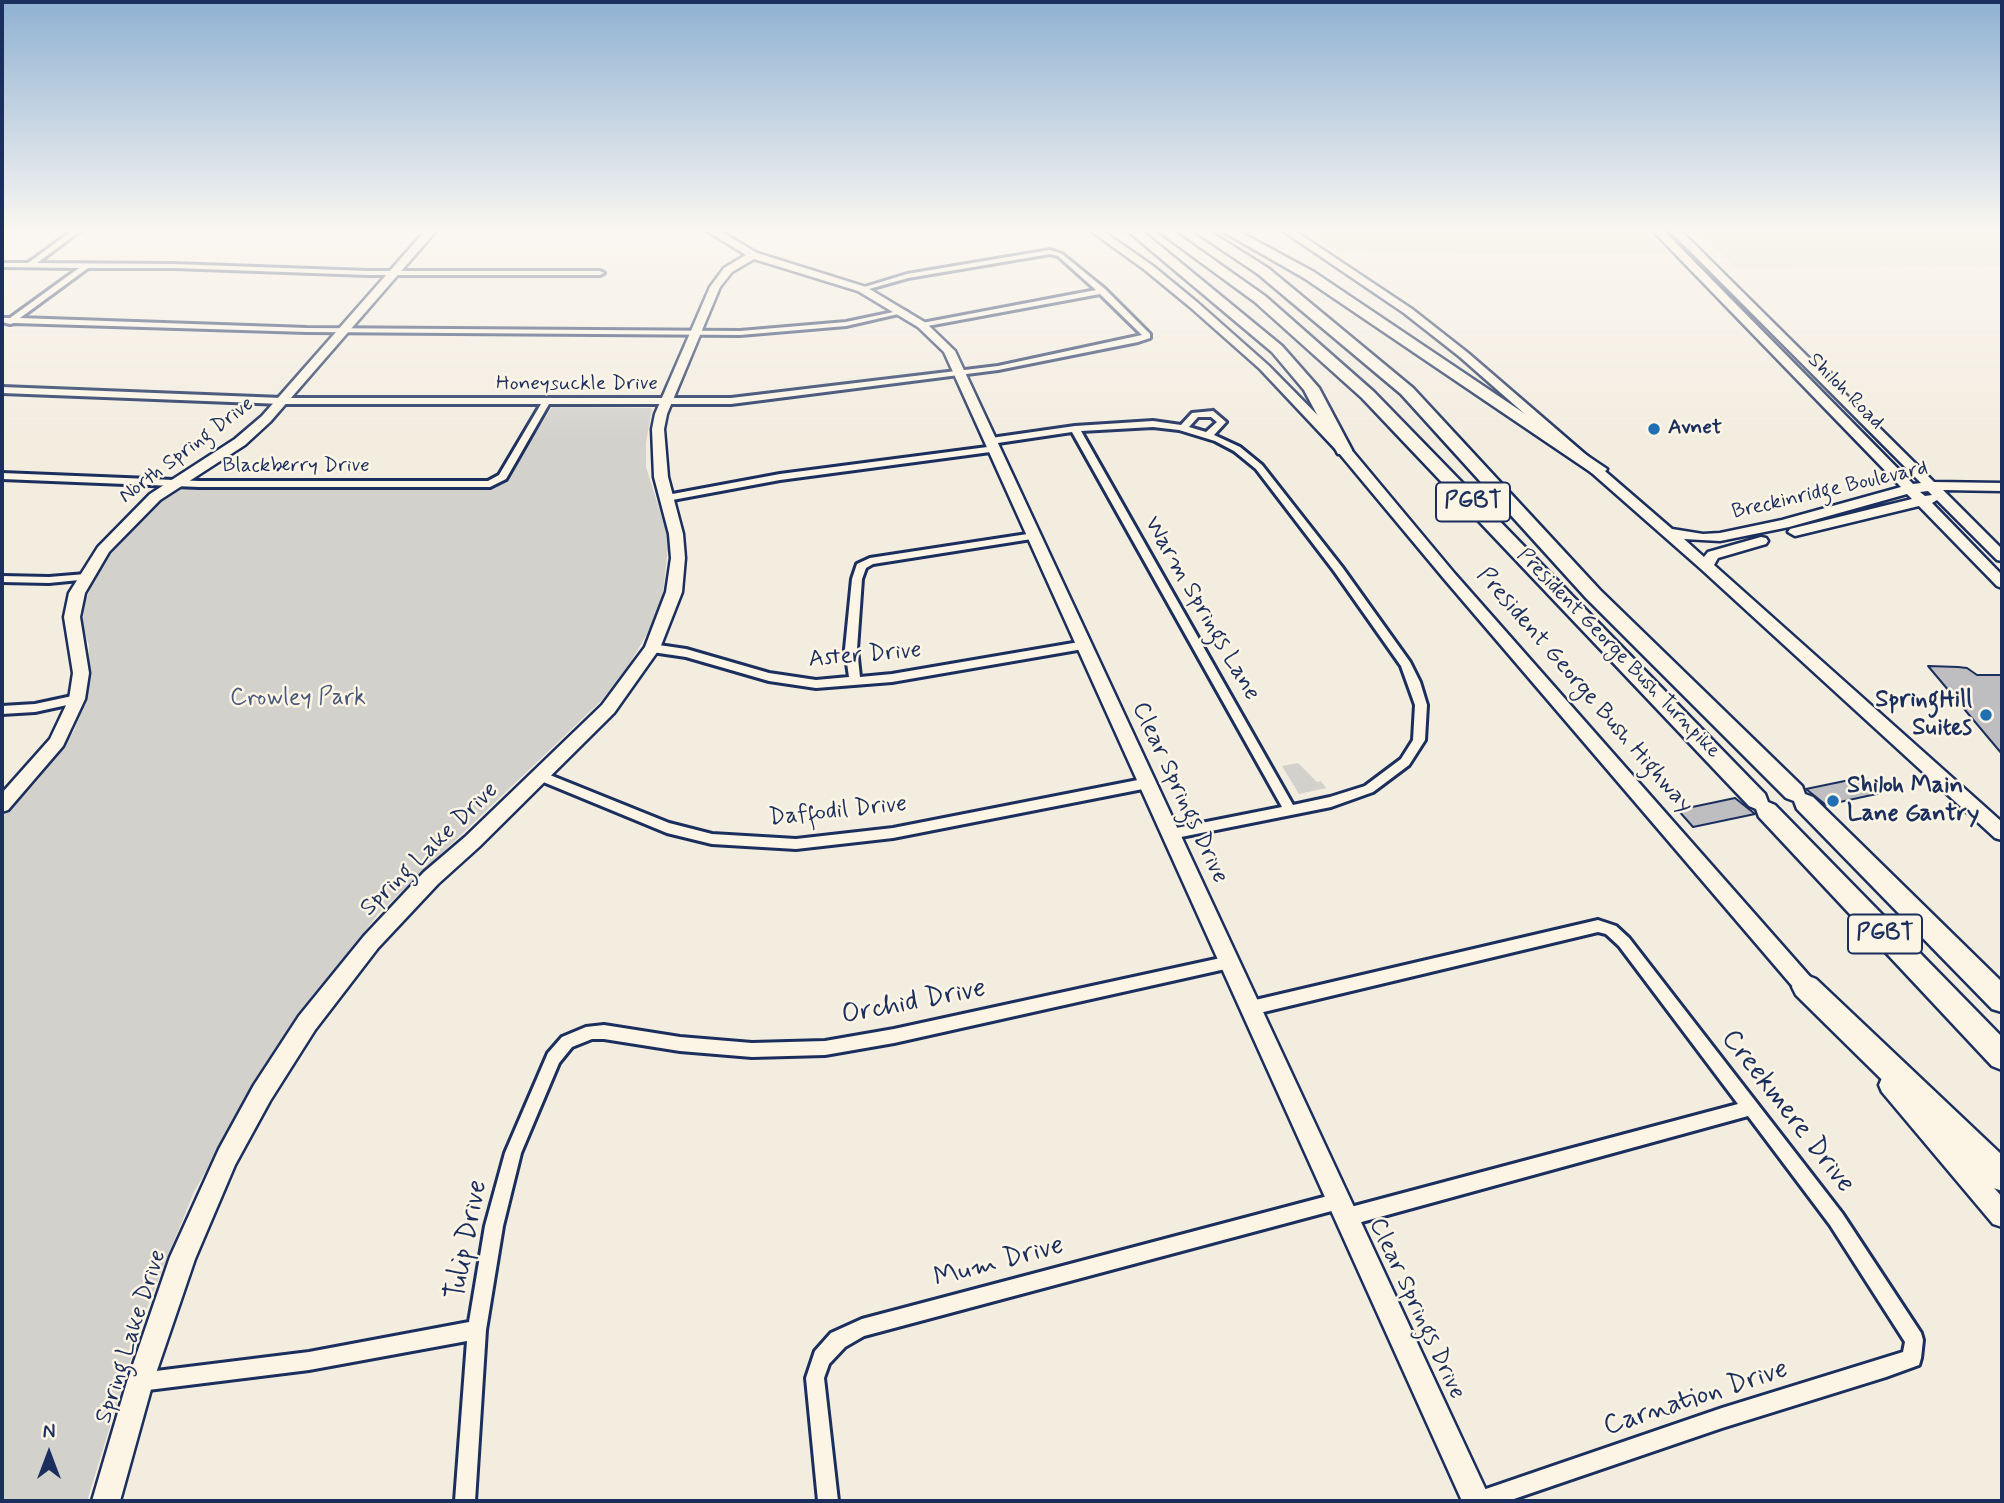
<!DOCTYPE html>
<html>
<head>
<meta charset="utf-8">
<style>
	body { margin:0 }
	#map { position:relative; width:2004px; height:1503px; overflow:hidden; background:#f3ede0; font-family:Mynerve,sans-serif }
	canvas { display:block }
	.frame { position:absolute; inset:0; border:4px solid #1b2f5e; pointer-events:none }
	.north { position:absolute; left:14px; top:1419px; width:70px; height:70px; -webkit-text-stroke:5px #fcf5e5; paint-order:stroke; rotate:0deg; font-size:19px; font-weight:700; line-height:28px; text-align:center; color:#1b2f5e }
	.north::after { content:''; display:block; margin:auto; width:24px; height:32px; background:#1b2f5e; clip-path:polygon(50% 0,100% 100%,50% 72%,0 100%) }
</style>
</head>
<body>
<div id="map">
<canvas width="2004" height="1503"></canvas>
<div class="frame"></div>
<div class="north">N</div>
</div>
<script>
const context = document.querySelector('canvas').getContext('2d');
context.lineJoin = 'round';
function paint(path, color) {
  context.fillStyle = color;
  context.fill(path, 'evenodd');
}
function poly(rows) {
  const path = new Path2D();
  for (const r of rows) {
    path.moveTo(r[0], r[1]);
    for (let i = 2; i < r.length; i += 2) path.lineTo(r[i], r[i + 1]);
  }
  return path;
}
function trace(path, color, width, dash) {
  context.strokeStyle = color;
  context.lineWidth = width;
  context.lineCap = dash ? 'butt' : 'round';
  context.setLineDash(dash || []);
  context.stroke(path);
}
function drawText(font, color, halo, rows, align = 'center') {
  context.font = font + ' Mynerve,sans-serif';
  context.lineWidth = 5;
  context.setLineDash([]);
  context.textBaseline = 'middle';
  context.strokeStyle = halo;
  context.fillStyle = color;
  for (const [text, x, y, turn = 0] of rows) {
    context.save();
    context.translate(x, y);
    context.rotate((+turn || 0) * Math.PI / 180);
    context.textAlign = isNaN(turn) ? turn : align;
    if (halo) context.strokeText(text, 0, 0);
    context.fillText(text, 0, 0);
    context.restore();
  }
}
paint(poly([
	[1306,231,1646,231,1669,254,1336,252],
	[1698,231,2002,231,2002,266,1735,267]
]), '#e3dfd6');
paint(poly([
	[552,407,652,408,646,443,646,467,669,540,661,609,628,667,601,701,378,914,277,1045,194,1192,146,1310,87,1501,2,1501,2,817,37,781,74,731,86,697,89,645,82,625,85,603,94,579,109,556,162,499,179,489,486,489,509,476],
	[1298,763,1317,782,1321,781,1326,788,1299,794,1282,766]
]), '#d3d1cc');
const building = poly([
	[1928,666,1958,667,1967,668,1977,675,2002,675,2002,754,1928,666],
	[1864,777,1881,793,1826,805,1806,789,1864,777],
	[1735,798,1755,814,1693,827,1678,810,1735,798]
]);
paint(building, '#bebec0');
trace(building, '#1b2f5e', 2);
const street = poly([
	[72,231,80,231,37,263,174,264,368,271,600,271,604,273,600,275,368,275,174,268,88,268,20,318,307,328,740,331,846,322,903,310,907,312,846,326,740,335,307,332,14,323,10,324,2,322,2,318,10,318,79,268,2,267,2,263,28,263,72,231],
	[1050,250,1062,254,1105,289,1150,334,1150,338,1138,342,998,370,731,404,549,404,506,479,490,487,199,487,2,479,2,473,199,481,488,481,499,475,541,404,282,404,2,393,2,387,282,398,731,398,998,366,1142,335,1100,294,922,327,918,325,922,323,1096,290,1058,256,1050,254,908,278,862,291,858,289,907,274,1050,250],
	[1213,411,1226,422,1214,435,1240,447,1262,465,1342,567,1410,662,1420,682,1427,705,1425,740,1409,765,1373,792,1331,807,1171,839,1166,838,1164,834,1166,830,1282,807,1072,432,991,444,986,441,991,438,1075,426,1153,421,1181,425,1192,413,1213,411],
	[1198,417,1211,417,1217,422,1206,432,1189,427,1198,417],
	[1153,427,1179,430,1215,441,1234,451,1256,469,1334,571,1401,666,1415,705,1413,740,1401,759,1365,786,1330,797,1293,805,1081,431,1153,427],
	[995,446,998,447,998,451,780,480,667,501,662,498,667,495,780,474,995,446],
	[1034,533,1039,536,1038,538,873,564,866,568,862,579,857,649,860,677,892,674,1085,641,1089,642,1091,645,1089,648,892,682,816,688,769,681,686,657,652,652,646,648,652,644,686,649,769,673,816,680,849,677,845,649,852,579,857,564,870,558,1034,533],
	[86,574,91,577,90,579,49,583,2,582,2,576,49,577,86,574],
	[77,695,81,696,83,699,81,702,35,712,2,714,2,706,35,704,77,695],
	[540,771,669,823,712,834,796,839,893,828,1148,778,1152,780,1154,783,1152,786,1148,788,893,838,796,849,712,844,667,833,536,779,534,776,536,773,540,771],
	[1598,920,1616,926,1629,938,1842,1213,1921,1333,1923,1340,1921,1358,1919,1365,1886,1377,1722,1428,1508,1501,1470,1501,1473,1494,1480,1491,1722,1408,1903,1352,1905,1342,1830,1225,1748,1116,1347,1226,1341,1223,1338,1217,1341,1211,1347,1208,1738,1104,1619,946,1606,934,1598,932,1251,1015,1246,1013,1244,1008,1246,1003,1251,1001,1598,920],
	[1230,956,1235,958,1237,962,1235,966,1230,968,894,1043,825,1055,752,1057,680,1051,604,1039,592,1039,572,1047,559,1063,521,1153,503,1226,486,1330,475,1501,455,1501,467,1341,309,1370,140,1391,133,1389,131,1382,133,1375,140,1373,309,1352,469,1322,485,1226,505,1153,548,1053,562,1037,586,1027,604,1025,680,1037,752,1043,825,1041,894,1029,1230,956],
	[1339,1193,1345,1195,1347,1201,1345,1207,1339,1209,864,1336,845,1347,829,1364,824,1378,838,1501,818,1501,806,1378,815,1351,831,1333,862,1319,1339,1193]
]);
const secondary = poly([
	[425,231,436,231,270,422,245,445,160,500,109,552,85,593,80,617,89,673,85,699,63,746,8,810,2,812,2,793,50,739,69,699,73,673,64,617,69,593,98,547,150,494,235,439,262,416,425,231],
	[707,231,720,231,757,253,866,287,926,323,955,351,1491,1501,1462,1501,944,352,918,327,858,291,754,259,732,272,720,287,667,414,664,429,668,477,683,534,685,558,682,592,660,648,614,713,479,847,438,884,378,948,315,1030,270,1101,235,1165,195,1259,153,1382,120,1501,92,1501,127,1382,170,1257,219,1149,254,1085,299,1016,364,936,424,872,465,837,602,705,645,647,666,592,671,558,669,534,654,477,652,429,655,414,710,287,724,268,746,255,707,231],
	[1091,231,1103,231,1153,266,1198,303,1268,365,1349,447,1455,574,1820,988,1824,995,1820,1002,1813,1004,1806,1002,1445,580,1339,453,1260,369,1190,307,1145,270,1091,231],
	[1283,231,1295,231,1412,309,1468,353,1672,529,1703,534,1720,533,1782,520,1901,487,1653,231,1664,231,1913,484,1921,483,1670,231,1681,231,1934,482,2002,483,2002,491,1943,490,2002,549,2002,561,1997,560,1937,500,1932,503,2002,575,2002,588,1997,586,1919,506,1795,536,1788,532,1790,529,1912,499,1907,494,1789,527,1720,541,1684,539,1704,557,1708,552,1761,537,1766,538,1768,541,1766,544,1718,558,1714,565,2002,822,2002,840,1995,838,1701,569,1460,357,1404,313,1283,231],
	[1928,491,1932,495,1925,496,1920,492,1928,491],
	[1890,1074,1898,1078,2002,1197,2002,1227,1993,1224,1882,1092,1879,1085,1882,1078,1890,1074]
]);
const highway = poly([
	[1128,231,1142,231,1282,346,1319,388,1352,450,1350,454,1338,454,1304,390,1272,352,1128,231],
	[1158,231,1173,231,1265,296,1374,392,1765,794,1768,802,1775,805,2002,1037,2002,1070,1992,1066,1759,817,1756,809,1749,806,1362,398,1255,302,1158,231],
	[1194,231,1209,231,1268,268,1413,388,1600,590,1802,786,1805,794,1813,797,2002,982,2002,1012,1992,1009,1797,809,1794,801,1786,798,1586,598,1401,394,1258,274,1194,231],
	[1222,231,1238,231,1314,272,1607,469,1604,473,1592,473,1304,278,1222,231],
	[1806,975,1816,979,2002,1155,2002,1191,1991,1187,1796,995,1792,987,1796,979,1806,975]
]);
trace(street, '#1b2f5e', 6);
trace(secondary, '#1b2f5e', 5);
trace(highway, '#1b2f5e', 5);
paint(street, '#fcf5e5');
paint(secondary, '#fcf5e5');
paint(highway, '#fcf5e5');
const sky = context.createLinearGradient(0, 0, 0, 442);
sky.addColorStop(0, '#8fb1d3');
sky.addColorStop(0.52, '#faf7f1');
sky.addColorStop(1, '#faf7f100');
context.fillStyle = sky;
context.fillRect(0, 0, 2004, 442);
for (const [x, y, r, color] of [
	[1654,429,7,"#1f6fb2"],
	[1986,715,7,"#1f6fb2"],
	[1833,801,7,"#1f6fb2"]
]) {
  const dot = new Path2D();
  dot.arc(x, y, r, 0, 2 * Math.PI);
  context.fillStyle = color;
  context.fill(dot);
  trace(dot, '#fcf5e5', 2.5);
}
drawText('21px', '#1b2f5e', '#fcf5e5', [
	["Honeysuckle Drive",577,385],
	["Shiloh Road",1845,392,45],
	["North Spring Drive",187,451,-37],
	["Blackberry Drive",296,467],
	["Breckinridge Boulevard",1830,491,-13],
	["President George Bush Turnpike",1618,654,46]
]);
drawText('bold 21px', '#1b2f5e', '#fcf5e5', [
	["Avnet",1668,429]
], 'left');
for (const [x, y, w] of [
	[1473,502,74],
	[1885,934,74]
]) {
  const box = new Path2D();
  box.roundRect(x - w / 2, y - 19.5, w, 39, 5);
  context.fillStyle = '#fcf5e5';
  context.fill(box);
  trace(box, '#1b2f5e', 2);
}
drawText('bold 23px', '#1b2f5e', null, [
	["PGBT",1473,502],
	["PGBT",1885,934]
]);
drawText('24px', '#1b2f5e', '#fcf5e5', [
	["Warm Springs Lane",1201,609,60],
	["Aster Drive",865,656,-5],
	["President George Bush Highway",1584,691,49],
	["Clear Springs Drive",1179,793,65],
	["Daffodil Drive",838,812,-6],
	["Spring Lake Drive",430,850,-44],
	["Clear Springs Drive",1416,1309,65],
	["Spring Lake Drive",132,1337,-72]
]);
drawText('24px', '#49587a', '#fcf5e5', [
	["Crowley Park",298,699]
]);
drawText('bold 24px', '#1b2f5e', '#fcf5e5', [
	["SpringHill",1972,701],
	["Suites",1972,729],
	["Shiloh Main",1847,787,"left"],
	["Lane Gantry",1847,815,"left"]
], 'right');
drawText('28px', '#1b2f5e', '#fcf5e5', [
	["Orchid Drive",914,1003,-11],
	["Creekmere Drive",1787,1112,52],
	["Tulip Drive",468,1240,-79],
	["Mum Drive",999,1263,-15],
	["Carnation Drive",1696,1399,-18]
]);
</script>
</body>
</html>
